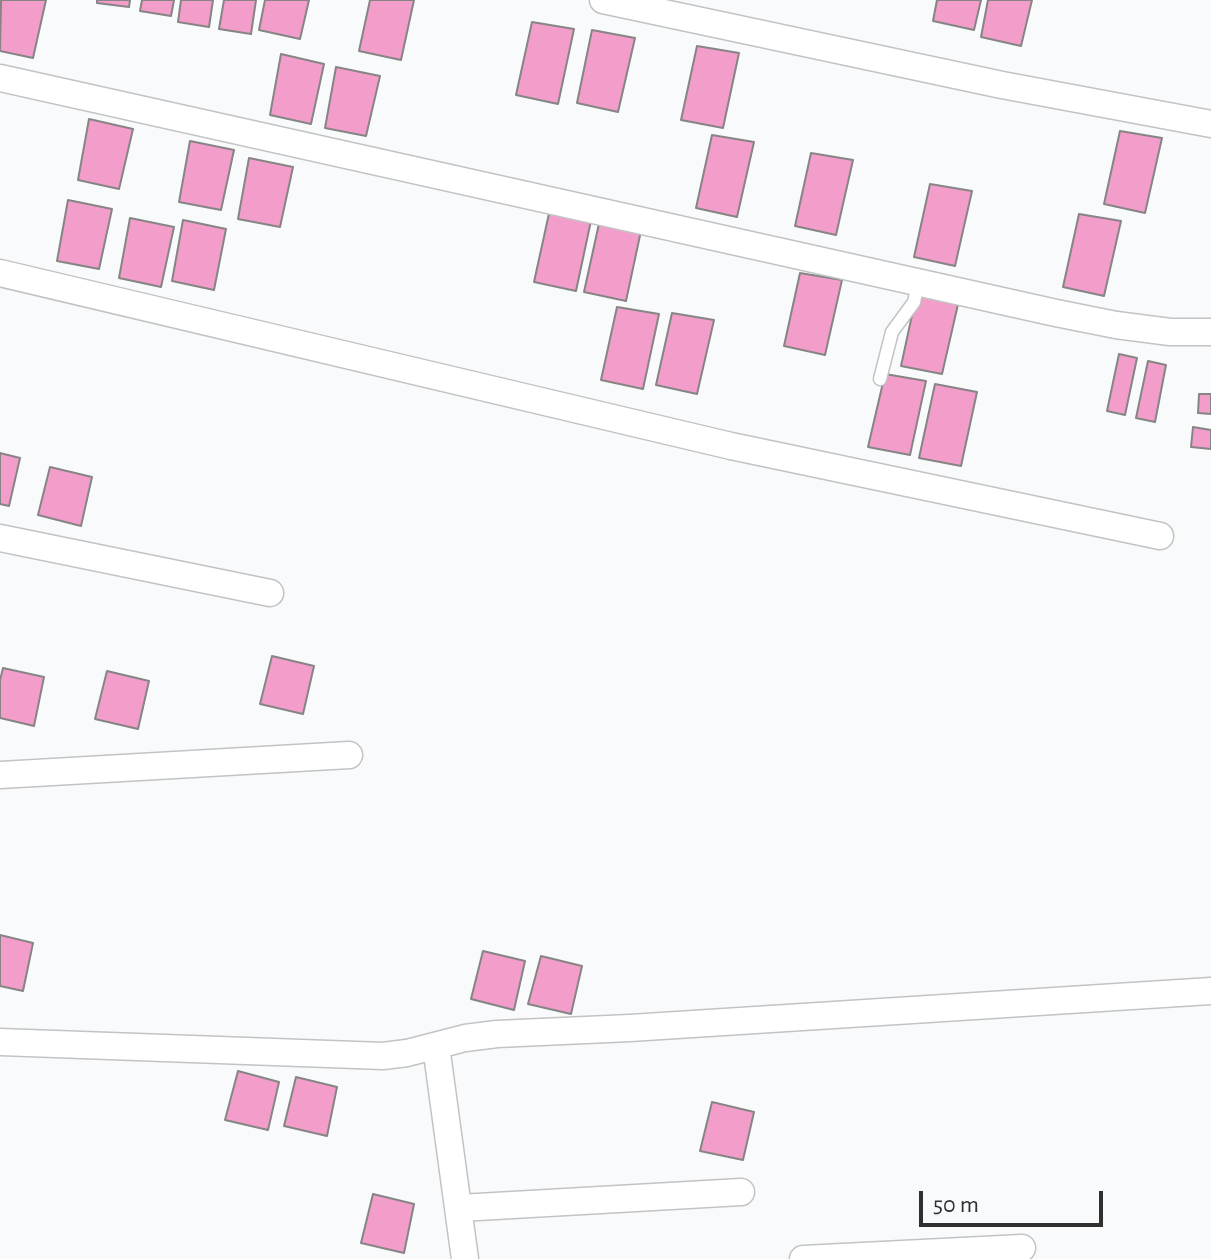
<!DOCTYPE html>
<html>
<head>
<meta charset="utf-8">
<style>
	body { margin:0 }
	#map { position:relative; width:1211px; height:1259px; overflow:hidden; background:#f9fafb; font-family:"Alegreya Sans",sans-serif }
	canvas { display:block }
	.scale { position:absolute; left:919px; top:1191px; width:184px; height:36px; box-sizing:border-box; border:4px solid #303031; border-top:0; padding-left:10px; font-size:24px; line-height:28px; white-space:nowrap; color:#303031; -webkit-text-stroke:6px #f9fafb; paint-order:stroke }
</style>
</head>
<body>
<div id="map">
<canvas width="1211" height="1259"></canvas>
<div class="scale">50 m</div>
</div>
<script>
const context = document.querySelector('canvas').getContext('2d');
context.lineJoin = 'round';
function paint(path, color) {
  context.fillStyle = color;
  context.fill(path, 'evenodd');
}
function poly(rows) {
  const path = new Path2D();
  for (const r of rows) {
    path.moveTo(r[0], r[1]);
    for (let i = 2; i < r.length; i += 2) path.lineTo(r[i], r[i + 1]);
  }
  return path;
}
function trace(path, color, width, dash) {
  context.strokeStyle = color;
  context.lineWidth = width;
  context.lineCap = dash ? 'butt' : 'round';
  context.setLineDash(dash || []);
  context.stroke(path);
}
const building = poly([
	[1,0,46,0,33,58,0,51,1,0],
	[97,0,130,0,129,7,97,3,97,0],
	[142,0,174,0,171,16,140,11,142,0],
	[181,0,213,0,209,27,178,22,181,0],
	[224,0,256,0,251,34,219,29,224,0],
	[265,0,309,0,300,39,259,30,265,0],
	[370,0,414,0,401,60,359,51,370,0],
	[937,0,981,0,974,30,933,21,937,0],
	[988,0,1032,0,1021,46,981,37,988,0],
	[532,22,574,29,558,104,516,95,532,22],
	[592,30,635,38,618,112,577,103,592,30],
	[697,46,739,53,723,128,681,120,697,46],
	[281,54,324,64,311,124,270,115,281,54],
	[336,67,380,76,366,136,325,128,336,67],
	[89,119,133,129,119,189,78,180,89,119],
	[1120,131,1162,138,1145,213,1104,204,1120,131],
	[712,135,754,142,737,217,696,208,712,135],
	[190,141,234,150,221,210,179,202,190,141],
	[811,153,853,160,836,235,795,226,811,153],
	[249,158,293,167,280,227,238,219,249,158],
	[930,184,972,191,955,266,914,257,930,184],
	[68,200,112,209,99,269,57,261,68,200],
	[550,209,592,216,576,291,534,282,550,209],
	[1079,214,1121,221,1104,296,1063,287,1079,214],
	[130,218,174,227,161,287,119,278,130,218],
	[600,219,642,226,626,301,584,292,600,219],
	[183,220,226,229,214,290,172,281,183,220],
	[800,273,842,280,825,355,784,346,800,273],
	[917,292,959,300,942,374,901,366,917,292],
	[617,307,659,314,643,389,601,380,617,307],
	[672,313,714,320,697,394,656,385,672,313],
	[1119,354,1137,358,1125,415,1107,411,1119,354],
	[1148,361,1166,365,1155,422,1136,418,1148,361],
	[885,374,926,381,910,455,868,447,885,374],
	[935,384,977,392,961,466,919,458,935,384],
	[1199,394,1211,394,1211,414,1198,413,1199,394],
	[1193,427,1211,430,1211,449,1191,447,1193,427],
	[0,453,20,458,9,506,0,504,0,453],
	[50,467,92,477,81,526,38,515,50,467],
	[272,656,314,666,303,714,260,704,272,656],
	[3,668,44,677,34,726,0,718,0,680,3,668],
	[107,671,149,681,138,729,95,719,107,671],
	[0,935,33,943,23,991,0,986,0,935],
	[483,951,525,961,514,1010,471,999,483,951],
	[541,956,582,966,571,1014,528,1004,541,956],
	[238,1071,279,1082,268,1130,225,1120,238,1071],
	[296,1077,337,1087,327,1136,284,1126,296,1077],
	[712,1102,754,1112,743,1160,700,1151,712,1102],
	[373,1194,414,1204,404,1253,361,1243,373,1194]
]);
paint(building, '#f39eca');
trace(building, '#868485', 2);
const lane = poly([
	[880,379,892,332,914,302,918,283]
]);
const street = poly([
	[603,0,1002,85,1211,124],
	[0,78,1056,313,1116,325,1170,332,1211,332],
	[0,273,731,446,1160,536],
	[0,538,270,593],
	[0,775,349,755],
	[0,1042,383,1056,407,1053,465,1038,497,1034,630,1028,1211,991],
	[436,1046,465,1259],
	[460,1208,741,1192],
	[803,1259,1022,1248]
]);
trace(lane, '#c2c3c4', 15);
trace(street, '#c2c3c4', 29);
trace(lane, '#fff', 12);
trace(street, '#fff', 26);
</script>
</body>
</html>
